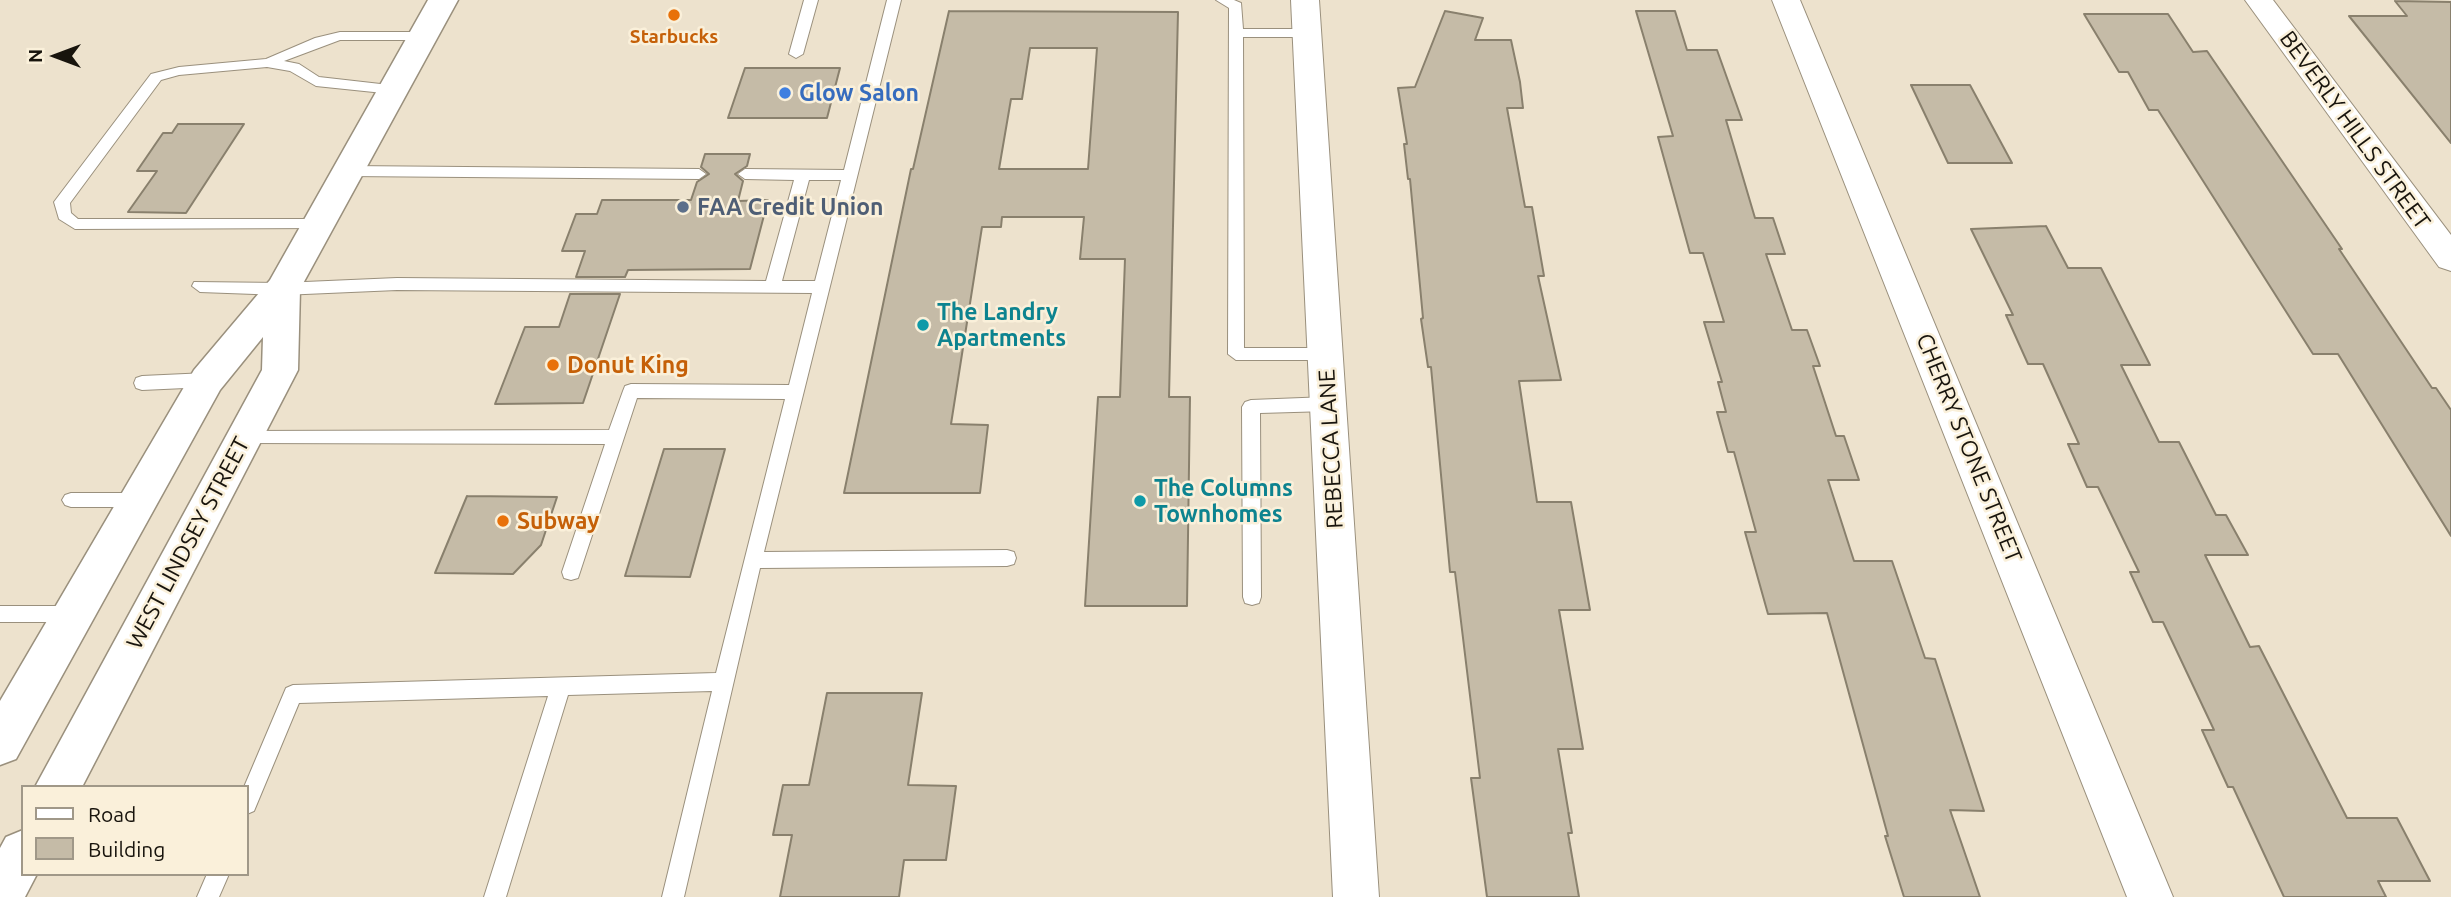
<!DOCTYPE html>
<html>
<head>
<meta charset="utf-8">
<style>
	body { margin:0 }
	#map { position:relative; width:2451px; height:897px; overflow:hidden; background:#ede2cd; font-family:Ubuntu,sans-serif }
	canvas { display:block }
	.legend { position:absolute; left:21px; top:785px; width:228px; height:91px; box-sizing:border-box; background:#faf0da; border:2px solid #a09888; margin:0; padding:9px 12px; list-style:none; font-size:21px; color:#18140d }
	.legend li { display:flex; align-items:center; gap:14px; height:35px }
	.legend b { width:35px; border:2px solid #a09888 }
	.north { position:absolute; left:21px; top:21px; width:70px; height:70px; -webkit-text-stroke:5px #faf0da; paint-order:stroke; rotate:270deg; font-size:19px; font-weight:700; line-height:28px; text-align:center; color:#18140d }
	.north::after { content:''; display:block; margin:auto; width:24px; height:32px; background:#18140d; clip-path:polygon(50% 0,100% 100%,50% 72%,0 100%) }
</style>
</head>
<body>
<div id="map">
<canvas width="2451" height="897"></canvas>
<ul class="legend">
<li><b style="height:9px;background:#fff"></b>Road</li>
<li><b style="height:19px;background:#c5bba7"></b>Building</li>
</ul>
<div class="north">N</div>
</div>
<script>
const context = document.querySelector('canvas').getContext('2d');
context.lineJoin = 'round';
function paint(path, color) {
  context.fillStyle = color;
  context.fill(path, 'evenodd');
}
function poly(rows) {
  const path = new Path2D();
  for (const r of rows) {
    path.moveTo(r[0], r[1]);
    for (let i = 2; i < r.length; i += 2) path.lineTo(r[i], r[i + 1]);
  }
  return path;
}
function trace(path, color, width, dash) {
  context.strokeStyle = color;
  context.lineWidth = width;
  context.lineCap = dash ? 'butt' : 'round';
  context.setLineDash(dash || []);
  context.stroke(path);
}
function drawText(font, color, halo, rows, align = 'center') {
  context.font = font + ' Ubuntu,sans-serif';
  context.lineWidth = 5;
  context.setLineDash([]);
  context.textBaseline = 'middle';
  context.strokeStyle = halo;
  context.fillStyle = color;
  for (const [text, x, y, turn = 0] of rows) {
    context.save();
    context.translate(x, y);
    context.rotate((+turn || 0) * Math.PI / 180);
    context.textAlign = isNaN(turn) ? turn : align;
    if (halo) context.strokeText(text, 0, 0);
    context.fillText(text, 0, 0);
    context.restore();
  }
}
const building = poly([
	[2395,1,2451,2,2451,143,2349,16,2407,16,2395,1],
	[949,11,1178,12,1169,397,1190,397,1187,606,1085,606,1098,397,1120,397,1125,259,1080,259,1084,217,1002,217,1001,227,982,227,951,424,988,425,980,493,844,493,911,169,913,169,949,11],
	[1030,48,1097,48,1088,169,999,169,1011,99,1022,99,1030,48],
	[1445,11,1483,18,1475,40,1511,40,1520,82,1523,108,1507,108,1525,207,1532,207,1544,276,1538,276,1561,380,1519,381,1537,502,1571,502,1590,610,1559,610,1583,749,1558,749,1572,833,1568,833,1579,897,1487,897,1471,778,1480,778,1455,572,1450,572,1431,367,1428,367,1421,319,1423,318,1410,179,1408,179,1404,144,1407,144,1398,88,1415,87,1445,11],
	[1636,11,1675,11,1687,50,1717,50,1742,120,1726,120,1755,218,1773,218,1785,254,1766,254,1792,330,1807,330,1820,366,1813,366,1836,436,1844,436,1859,480,1828,480,1854,561,1892,561,1925,658,1935,659,1984,811,1950,810,1980,897,1904,897,1885,836,1888,836,1827,613,1768,614,1745,532,1756,532,1734,452,1728,452,1717,412,1726,412,1718,382,1722,382,1704,322,1724,322,1703,253,1690,253,1658,137,1673,136,1636,11],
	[2084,14,2168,14,2193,52,2207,51,2342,249,2339,249,2432,388,2436,388,2451,410,2451,536,2338,354,2313,354,2158,110,2149,110,2128,72,2119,72,2084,14],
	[745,68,840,68,827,118,728,118,745,68],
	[1911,85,1970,85,2012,163,1948,163,1911,85],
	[178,124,244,124,186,213,128,212,157,171,137,171,163,133,172,133,178,124],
	[705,154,750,154,747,166,735,174,743,181,738,201,768,200,750,269,628,270,625,277,576,277,585,251,562,251,576,214,597,214,602,200,691,200,697,182,709,174,701,167,705,154],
	[2046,226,2068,268,2101,268,2150,365,2121,365,2159,442,2179,442,2216,515,2226,515,2248,555,2205,555,2250,647,2259,646,2347,818,2397,818,2430,881,2378,881,2386,897,2284,897,2233,787,2228,787,2202,730,2214,730,2163,622,2153,622,2130,572,2139,572,2098,487,2087,487,2068,444,2079,444,2043,364,2028,364,2006,315,2013,315,1971,229,2046,226],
	[570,294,620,294,583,403,495,404,525,327,559,327,570,294],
	[664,449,725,449,690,577,625,576,664,449],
	[467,496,557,497,541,545,513,574,435,573,467,496],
	[827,693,922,693,908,785,956,786,946,860,904,860,899,897,780,897,792,835,773,835,783,785,809,785,827,693]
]);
paint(building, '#c5bba7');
trace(building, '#89806d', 2);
const service = poly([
	[804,0,818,0,803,54,796,58,789,54,804,0],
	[887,0,901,0,764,552,1007,550,1014,552,1016,558,1014,564,1007,566,760,568,684,897,662,897,712,691,568,695,506,897,484,897,548,696,299,703,254,811,247,814,247,787,244,787,286,688,293,685,716,673,785,399,637,398,580,572,578,578,571,580,564,578,562,572,605,444,245,443,239,441,236,436,239,431,609,430,623,391,625,386,631,384,789,385,812,293,397,290,282,295,200,292,192,286,194,282,282,283,397,278,766,281,794,180,745,179,738,174,745,169,844,170,887,0],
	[809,180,841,180,815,281,782,281,809,180],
	[1216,0,1234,0,1241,3,1243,29,1307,29,1314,33,1307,37,1243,37,1244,348,1326,348,1334,354,1326,360,1236,360,1228,354,1229,8,1216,0],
	[340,32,424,32,431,36,424,40,340,40,284,61,299,64,319,77,398,86,398,92,393,94,316,86,290,71,267,67,179,75,161,80,70,203,71,213,78,219,319,219,324,220,327,224,324,228,75,229,59,219,54,202,57,198,151,74,179,67,266,59,315,38,340,32],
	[348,166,699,169,706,174,699,179,348,176,341,171,348,166],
	[207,373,213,375,215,380,213,385,207,387,142,390,136,388,134,383,136,378,142,376,207,373],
	[1328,397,1334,399,1337,404,1334,409,1328,411,1260,413,1261,597,1259,603,1252,605,1245,603,1243,597,1242,407,1245,402,1251,400,1328,397],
	[71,493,138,493,144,495,147,500,144,505,138,507,71,507,65,505,62,500,65,495,71,493],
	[0,606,72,606,79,608,82,614,79,620,72,622,0,622,0,606],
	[207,874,229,874,219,897,197,897,207,874]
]);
const minor = poly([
	[1291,0,1319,0,1379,897,1333,897,1291,0],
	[1772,0,1800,0,2173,897,2127,897,1772,0],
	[2245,0,2273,0,2451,235,2451,271,2439,267,2245,0]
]);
const tertiary = poly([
	[428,0,458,0,300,289,298,370,82,787,35,787,262,370,263,337,220,390,16,759,0,765,0,701,194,370,270,280,428,0],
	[23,830,23,874,37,874,25,897,0,897,0,848,6,837,23,830]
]);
trace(service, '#9a907d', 2);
trace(minor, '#9a907d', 2);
trace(tertiary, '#9a907d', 3);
paint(service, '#fff');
paint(minor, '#fff');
paint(tertiary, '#fff');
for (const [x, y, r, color] of [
	[674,15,7,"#e8710a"],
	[785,93,7,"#3f7fe0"],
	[683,207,7,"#5c6f8a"],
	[923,325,7,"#0f9aa8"],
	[553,365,7,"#e8710a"],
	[1140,501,7,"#0f9aa8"],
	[503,521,7,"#e8710a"]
]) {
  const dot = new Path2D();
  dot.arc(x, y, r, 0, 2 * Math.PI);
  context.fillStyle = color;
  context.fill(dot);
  trace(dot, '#faf0da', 2.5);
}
drawText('bold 19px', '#c56008', '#faf0da', [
	["Starbucks",674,37]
]);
drawText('bold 23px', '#366cbe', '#faf0da', [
	["Glow Salon",799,93]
], 'left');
drawText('23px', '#18140d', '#faf0da', [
	["BEVERLY HILLS STREET",2355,130,54],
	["CHERRY STONE STREET",1969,448,68],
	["REBECCA LANE",1331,449,-93],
	["WEST LINDSEY STREET",188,543,-62]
]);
drawText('bold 23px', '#4e5e75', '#faf0da', [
	["FAA Credit Union",697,207]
], 'left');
drawText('bold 23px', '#0d838f', '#faf0da', [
	["The Landry",937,312],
	["Apartments",937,338],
	["The Columns",1154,488],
	["Townhomes",1154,514]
], 'left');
drawText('bold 23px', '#c56008', '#faf0da', [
	["Donut King",567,365],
	["Subway",517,521]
], 'left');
</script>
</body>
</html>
